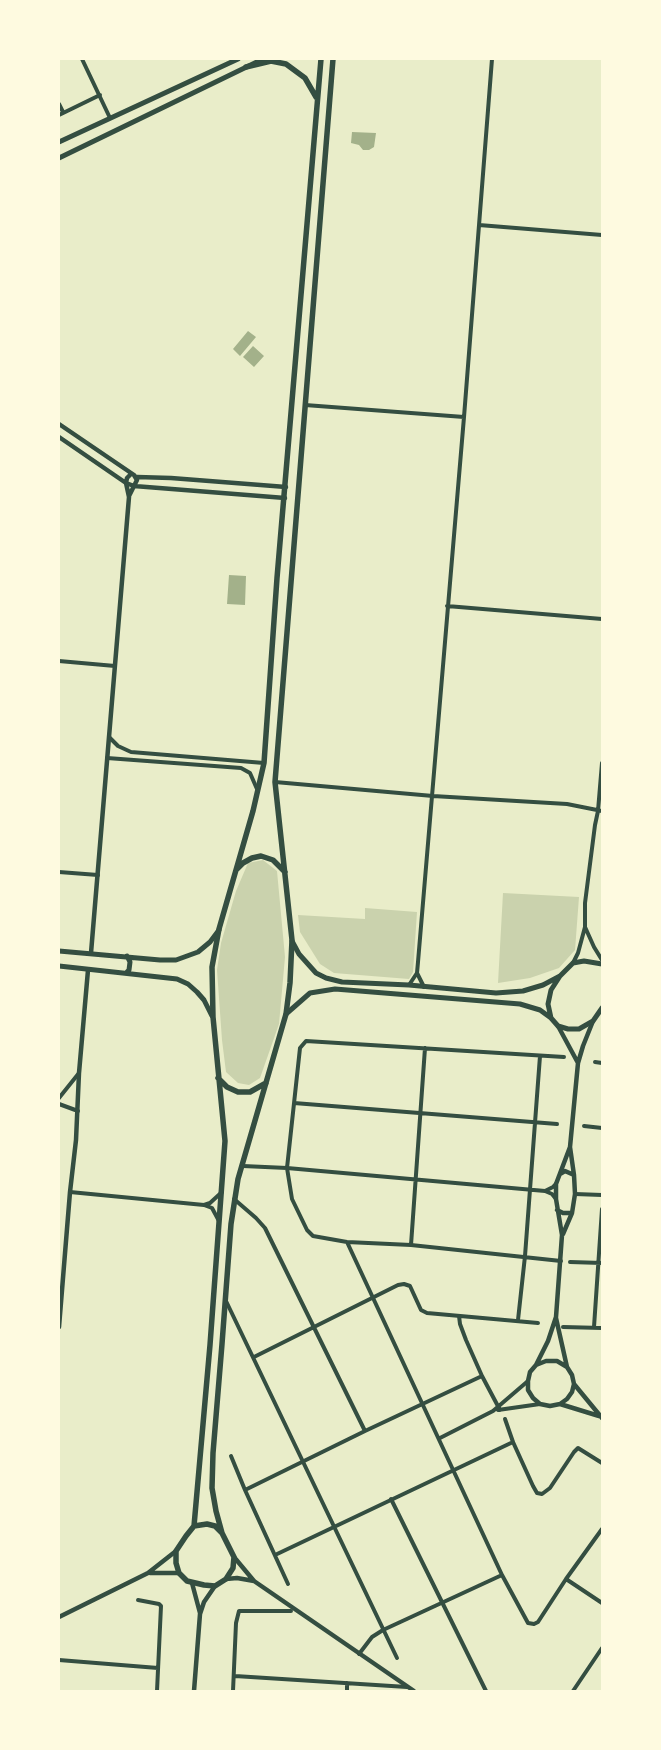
<!DOCTYPE html>
<html>
<head>
<meta charset="utf-8">
<style>
	body { margin:0 }
	#map { position:relative; width:661px; height:1750px; overflow:hidden; background:#e9edc9; font-family:"Times New Roman",serif }
	canvas { display:block }
	.frame { position:absolute; inset:0; border:60px solid #fefae0; pointer-events:none }
</style>
</head>
<body>
<div id="map">
<canvas width="661" height="1750"></canvas>
<div class="frame"></div>
</div>
<script>
const context = document.querySelector('canvas').getContext('2d');
context.lineJoin = 'round';
function paint(path, color) {
  context.fillStyle = color;
  context.fill(path, 'evenodd');
}
function poly(rows) {
  const path = new Path2D();
  for (const r of rows) {
    path.moveTo(r[0], r[1]);
    for (let i = 2; i < r.length; i += 2) path.lineTo(r[i], r[i + 1]);
  }
  return path;
}
function trace(path, color, width, dash) {
  context.strokeStyle = color;
  context.lineWidth = width;
  context.lineCap = dash ? 'butt' : 'round';
  context.setLineDash(dash || []);
  context.stroke(path);
}
paint(poly([
	[263,860,277,871,285,957,279,1024,260,1078,249,1085,238,1083,226,1072,222,1040,217,970,221,943,236,891,248,863],
	[503,893,579,897,575,950,559,968,530,978,498,983],
	[365,908,417,912,413,972,409,979,334,973,320,964,300,932,298,915,365,919]
]), '#cad2ad');
paint(poly([
	[352,132,376,133,374,147,369,150,363,150,359,145,351,143],
	[248,331,256,337,240,356,233,349],
	[253,346,264,356,254,367,243,357],
	[229,575,246,576,245,605,227,604]
]), '#a3b18a');
trace(poly([
	[82,59,110,118],
	[59,104,63,112],
	[59,115,100,95],
	[479,225,602,235],
	[305,405,464,417],
	[447,606,602,619],
	[59,661,115,666],
	[109,737,118,746,131,752,264,763],
	[107,758,241,768,250,773,257,789],
	[275,782,433,796,567,804,602,811],
	[59,872,98,875],
	[585,927,594,947,602,960],
	[573,963,578,953,585,927,585,903,595,825,598,811,602,763],
	[417,973,424,987],
	[409,985,417,973,418,962,464,417,492,59],
	[595,1062,602,1063],
	[59,1098,79,1073],
	[294,1103,557,1124],
	[59,1104,78,1111],
	[584,1126,602,1128],
	[243,1166,287,1168,545,1191,552,1194,556,1199],
	[545,1191,553,1187,556,1184],
	[70,1192,204,1205,212,1208,219,1221],
	[575,1194,602,1195],
	[204,1205,210,1203,222,1192],
	[347,1242,502,1575],
	[411,1245,425,1048],
	[561,1261,411,1245,347,1242,313,1236,307,1230,292,1199,287,1168,300,1048,306,1041,564,1057],
	[570,1262,602,1263],
	[226,1301,397,1658],
	[459,1316,460,1324,466,1340,482,1376],
	[518,1320,525,1256,540,1056],
	[563,1327,602,1328],
	[594,1327,602,1209],
	[254,1357,398,1285,404,1284,410,1286,421,1310,427,1313,538,1323],
	[498,1410,540,1404],
	[365,1431,482,1376,500,1410],
	[440,1438,493,1411,528,1381],
	[513,1442,533,1486,537,1493,542,1494,550,1488,574,1452,578,1448,602,1463],
	[231,1456,245,1490,365,1431,265,1228,256,1218,234,1199],
	[245,1490,288,1584],
	[391,1499,486,1691],
	[275,1555,513,1442,505,1419],
	[566,1579,602,1603],
	[138,1600,159,1604,161,1606,157,1691],
	[359,1654,372,1637,383,1630,502,1575,528,1623,534,1624,538,1622,566,1579,602,1529],
	[59,1660,158,1668],
	[235,1676,407,1687],
	[233,1691,236,1623,239,1611,291,1611],
	[347,1691,347,1683],
	[573,1691,602,1648]
]), '#344e41', 4);
trace(poly([
	[59,424,134,475,137,480,134,486,126,483,127,478,131,474],
	[59,437,126,483,129,497,91,953],
	[137,477,171,478,286,487],
	[129,496,134,486,285,498],
	[558,1026,578,1063],
	[560,1174,565,1171,574,1175],
	[557,1210,563,1213,572,1213],
	[563,1234,572,1213,575,1194,574,1175,570,1147,578,1063,583,1046,593,1021],
	[556,1318,567,1367],
	[59,1327,70,1192,76,1140,79,1073,88,970],
	[536,1365,548,1341,556,1317,562,1235,556,1199,556,1184,570,1147],
	[574,1384,572,1392,567,1399,560,1404,550,1406,540,1404,533,1398,528,1390,528,1381,530,1372,536,1365,546,1361,557,1361,567,1367,572,1375,574,1384,602,1418],
	[560,1404,599,1416],
	[234,1557,254,1581,414,1691],
	[150,1573,179,1573],
	[226,1579,237,1578,254,1581],
	[192,1583,200,1613],
	[59,1617,148,1573,176,1551],
	[194,1691,200,1614,204,1602,215,1586]
]), '#344e41', 4.5);
trace(poly([
	[59,142,238,59],
	[59,158,263,59],
	[292,941,299,954,316,973,326,978,342,982,409,985,496,993,523,991,543,985,560,976],
	[59,951,160,960,176,960,198,952,210,942,219,930],
	[127,956,130,962,129,970,127,972],
	[602,964,584,961,573,963,560,976,551,990,548,1004,551,1018,558,1026,568,1029,579,1029,593,1021,602,1008],
	[59,966,177,979,188,984,197,992,204,1000,212,1016],
	[286,1014,310,993,335,989,520,1004,540,1010,551,1018]
]), '#344e41', 5);
trace(poly([
	[246,67,271,61,286,64,305,78,316,97],
	[237,869,243,863,252,858,261,856,273,860,285,872],
	[218,1078,227,1087,238,1092,250,1092,266,1083],
	[207,1524,215,1526,222,1533,234,1557,233,1568,226,1579,215,1586,204,1585,187,1581,179,1573,176,1563,176,1551,186,1536,194,1526,207,1524],
	[194,1526,210,1345,225,1141,213,1017,212,967,219,929,253,811,264,763,277,578,321,59],
	[222,1533,216,1511,212,1488,213,1453,222,1344,231,1224,238,1179,286,1014,290,983,292,940,275,782,333,59]
]), '#344e41', 5.5);
</script>
</body>
</html>
